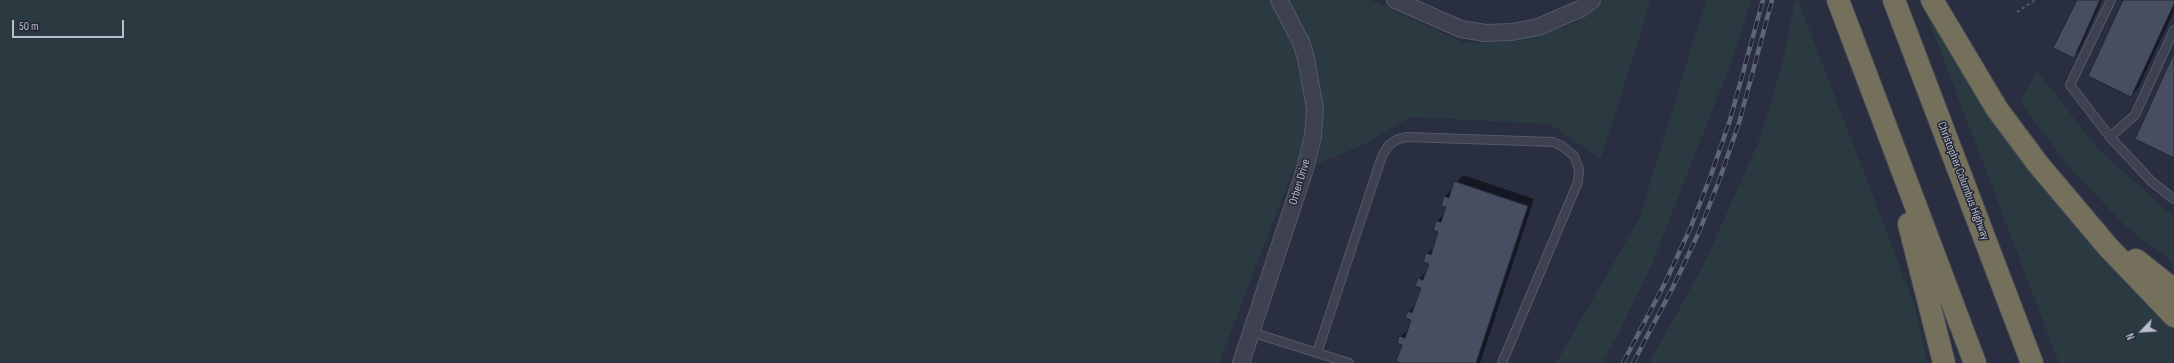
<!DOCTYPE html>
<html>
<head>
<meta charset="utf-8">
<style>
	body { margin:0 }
	#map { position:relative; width:2174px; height:363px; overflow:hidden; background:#292e40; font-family:"Sofia Sans Condensed",sans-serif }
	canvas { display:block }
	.north { position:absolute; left:2122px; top:311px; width:40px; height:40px; -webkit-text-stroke:3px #222635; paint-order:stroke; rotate:245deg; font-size:11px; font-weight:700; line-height:16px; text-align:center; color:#babdca }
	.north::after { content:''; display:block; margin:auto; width:14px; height:18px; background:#babdca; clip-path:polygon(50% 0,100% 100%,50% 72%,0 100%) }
	.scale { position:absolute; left:12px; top:20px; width:112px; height:18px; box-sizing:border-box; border:2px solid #babdca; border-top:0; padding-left:5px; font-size:12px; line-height:14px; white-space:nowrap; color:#babdca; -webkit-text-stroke:3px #222635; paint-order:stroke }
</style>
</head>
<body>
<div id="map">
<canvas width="2174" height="363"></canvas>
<div class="north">N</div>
<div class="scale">50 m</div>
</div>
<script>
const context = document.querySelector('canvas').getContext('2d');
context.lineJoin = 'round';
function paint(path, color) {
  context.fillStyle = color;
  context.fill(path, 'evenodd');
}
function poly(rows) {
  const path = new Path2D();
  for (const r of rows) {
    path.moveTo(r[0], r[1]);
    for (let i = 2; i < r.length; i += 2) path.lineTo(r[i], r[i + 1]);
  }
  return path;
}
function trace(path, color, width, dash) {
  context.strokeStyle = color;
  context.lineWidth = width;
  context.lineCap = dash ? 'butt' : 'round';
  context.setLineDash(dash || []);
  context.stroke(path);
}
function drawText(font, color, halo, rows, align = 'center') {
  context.font = font + ' "Sofia Sans Condensed",sans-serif';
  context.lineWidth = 3;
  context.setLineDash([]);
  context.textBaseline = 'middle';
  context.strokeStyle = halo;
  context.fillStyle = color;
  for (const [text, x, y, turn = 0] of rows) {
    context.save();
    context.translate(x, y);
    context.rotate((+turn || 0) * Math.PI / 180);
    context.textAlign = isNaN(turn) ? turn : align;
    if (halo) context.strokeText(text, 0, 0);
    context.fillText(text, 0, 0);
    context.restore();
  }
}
paint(poly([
	[0,0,1371,0,1464,43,1517,41,1576,23,1603,0,1651,0,1601,159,1550,124,1410,117,1363,145,1291,175,1219,363,0,363],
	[1706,0,1751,0,1736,50,1652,264,1616,339,1601,363,1556,363,1639,219],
	[1795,0,1798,0,1915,306,1927,363,1649,363,1704,264,1759,141,1782,65],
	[1921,0,1923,0,2027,166,2067,216,2174,328,2174,363,2059,363],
	[2037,71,2098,149,2174,217,2174,263,2128,229,2069,167,2020,102]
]), '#2b3a41');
paint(poly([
	[2077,0,2102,0,2079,51,2073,56],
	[2124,0,2174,0,2174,11,2138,88,2131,95],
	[1463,175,1534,199,1480,363,1405,363,1403,344,1400,337,1408,330,1412,319,1409,312,1416,304,1422,287,1419,279,1426,272,1430,263,1427,254,1435,246,1439,231,1437,221,1444,214,1447,207,1445,197]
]), '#0007');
const building = poly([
	[2077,0,2100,0,2074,58,2053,48,2077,0],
	[2123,0,2174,0,2174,4,2131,97,2088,76,2123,0],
	[2174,53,2174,158,2135,139,2174,53],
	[1454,181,1528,206,1476,363,1401,363,1396,361,1402,345,1397,343,1399,336,1405,338,1411,320,1405,318,1408,311,1412,313,1421,288,1415,286,1418,278,1423,280,1429,264,1423,262,1426,253,1431,255,1438,232,1433,230,1436,221,1441,222,1446,207,1441,206,1444,196,1449,198,1454,181]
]);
paint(building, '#484e61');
trace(building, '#242837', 1);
const lane = poly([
	[2111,0,2070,85,2110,137,2152,182,2174,199],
	[2110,137,2135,115,2174,30],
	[1251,332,1349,363],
	[1317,353,1382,156,1388,146,1396,140,1406,137,1553,142,1562,146,1574,156,1579,169,1578,182,1502,363]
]);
const street = poly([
	[1395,0,1461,29,1485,33,1512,32,1538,27,1580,9,1592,0],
	[1241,363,1305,169,1313,136,1315,109,1306,58,1301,42,1279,0]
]);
const highway = poly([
	[1838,0,1975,363],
	[1894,0,2032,363],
	[1932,0,1997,109,2038,164,2108,247,2174,316],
	[1909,224,1944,363],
	[2136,260,2174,290]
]);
trace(lane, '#555967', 10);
trace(street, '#555967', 18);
trace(highway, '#454957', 24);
trace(poly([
	[2017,12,2035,0]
]), '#49575e', 2.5, [3, 3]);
trace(lane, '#3d4150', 8);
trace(street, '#3d4150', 16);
trace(highway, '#75705b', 22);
const rail = poly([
	[1623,363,1665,283,1690,229,1711,175,1730,120,1763,0],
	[1633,363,1673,287,1699,232,1720,178,1739,123,1772,0]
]);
trace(rail, '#5f6576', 4.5);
trace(rail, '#222635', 3, [9]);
drawText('12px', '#babdca', '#222635', [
	["Christopher Columbus Highway",1963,181,69],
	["Orben Drive",1300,182,-73]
]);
</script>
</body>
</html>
